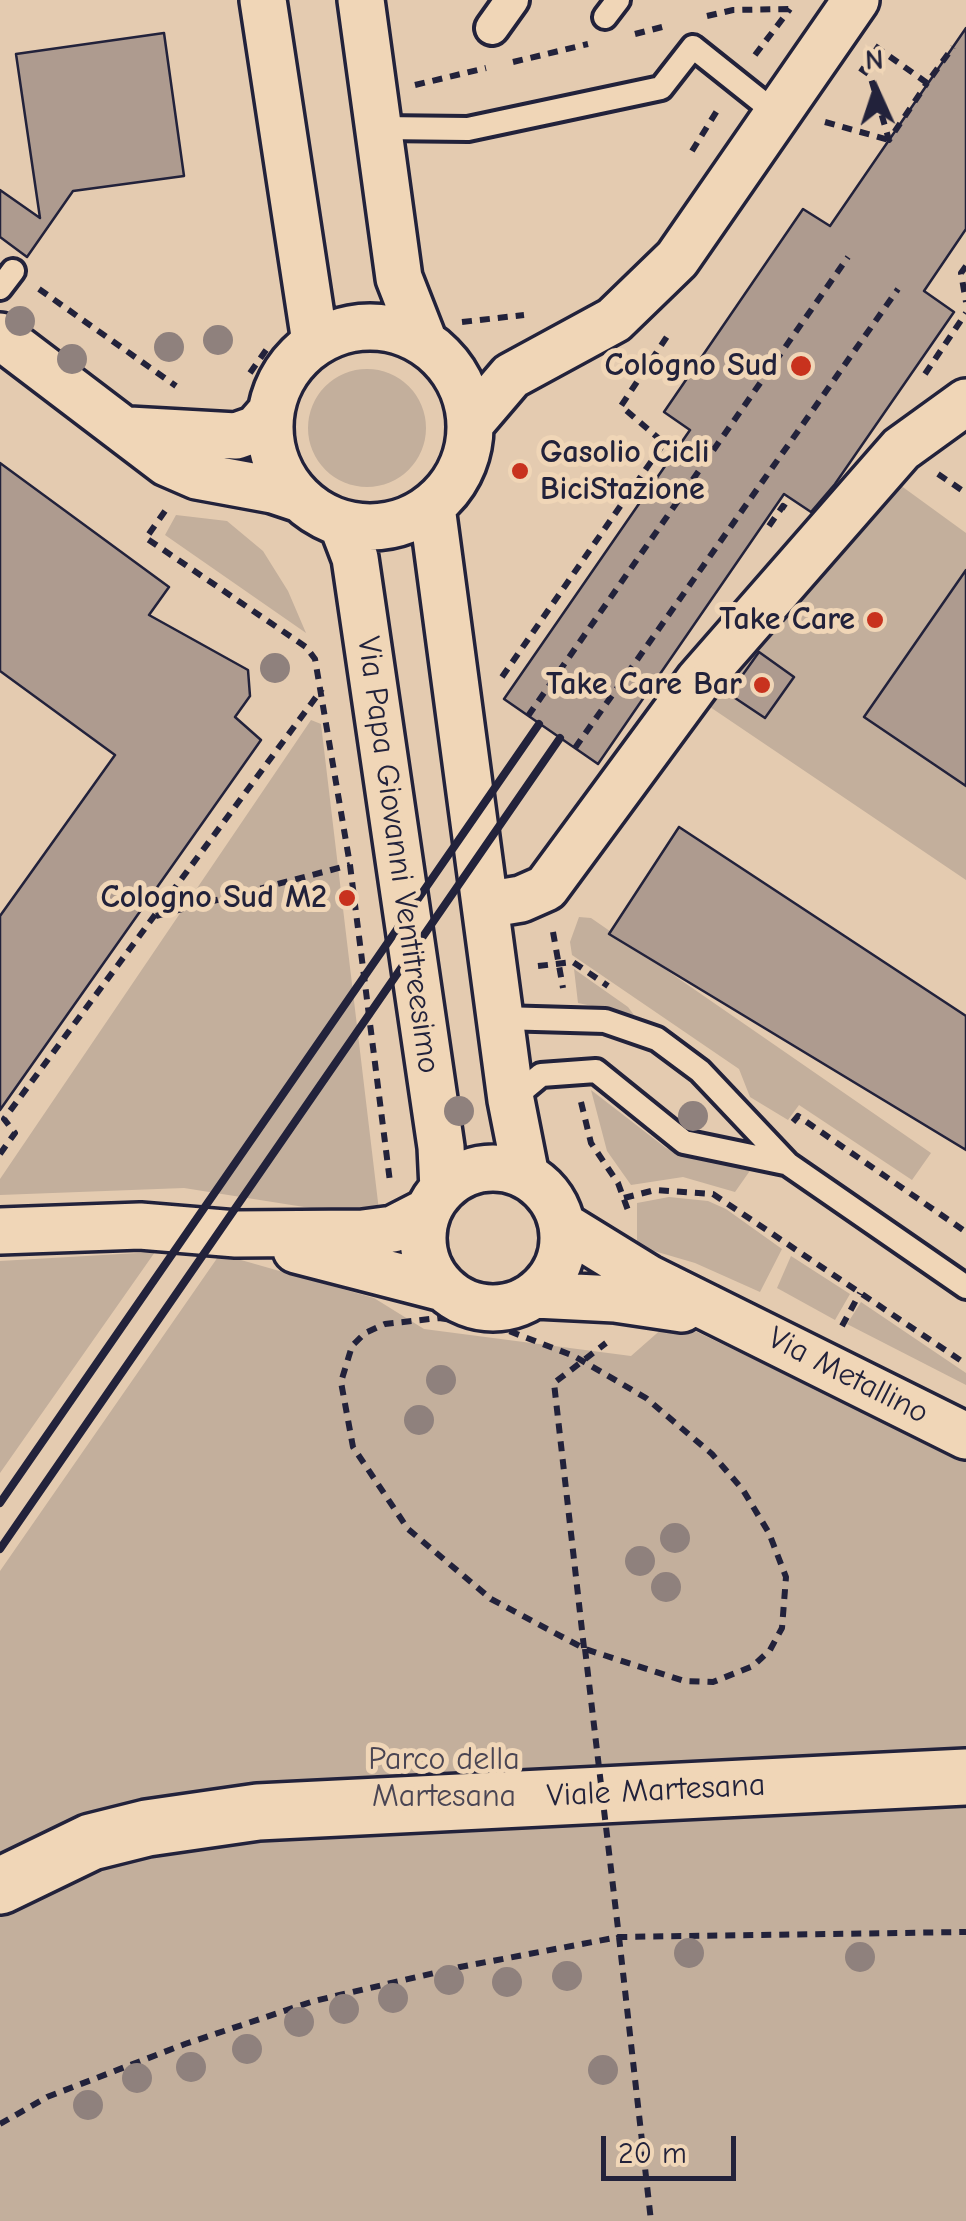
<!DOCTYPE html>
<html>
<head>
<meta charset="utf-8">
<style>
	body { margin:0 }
	#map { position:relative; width:966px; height:2221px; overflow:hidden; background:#e4cbb0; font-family:"Comic Neue",sans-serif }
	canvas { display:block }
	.north { position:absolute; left:826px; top:40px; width:100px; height:100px; -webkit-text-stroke:8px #f0d6b7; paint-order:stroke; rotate:357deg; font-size:28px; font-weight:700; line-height:40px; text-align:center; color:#22223b }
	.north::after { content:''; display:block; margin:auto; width:35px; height:45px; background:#22223b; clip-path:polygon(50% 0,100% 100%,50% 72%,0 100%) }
	.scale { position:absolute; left:601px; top:2136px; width:135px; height:45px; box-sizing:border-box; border:5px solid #22223b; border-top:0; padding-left:12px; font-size:30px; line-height:35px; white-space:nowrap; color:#22223b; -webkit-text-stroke:8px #f0d6b7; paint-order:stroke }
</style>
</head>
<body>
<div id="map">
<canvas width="966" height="2221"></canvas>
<div class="north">N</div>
<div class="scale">20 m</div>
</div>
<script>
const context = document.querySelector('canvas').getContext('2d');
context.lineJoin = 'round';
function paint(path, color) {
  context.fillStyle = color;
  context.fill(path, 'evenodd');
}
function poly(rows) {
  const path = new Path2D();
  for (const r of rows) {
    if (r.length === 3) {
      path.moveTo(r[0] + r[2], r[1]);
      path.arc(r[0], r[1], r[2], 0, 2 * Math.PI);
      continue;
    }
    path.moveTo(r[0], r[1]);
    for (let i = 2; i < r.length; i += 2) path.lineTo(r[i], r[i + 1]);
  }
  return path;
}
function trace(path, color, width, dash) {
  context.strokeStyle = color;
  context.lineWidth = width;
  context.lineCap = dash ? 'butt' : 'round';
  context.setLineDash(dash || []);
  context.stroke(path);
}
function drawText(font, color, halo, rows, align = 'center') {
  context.font = font + ' "Comic Neue",sans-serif';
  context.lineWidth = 10;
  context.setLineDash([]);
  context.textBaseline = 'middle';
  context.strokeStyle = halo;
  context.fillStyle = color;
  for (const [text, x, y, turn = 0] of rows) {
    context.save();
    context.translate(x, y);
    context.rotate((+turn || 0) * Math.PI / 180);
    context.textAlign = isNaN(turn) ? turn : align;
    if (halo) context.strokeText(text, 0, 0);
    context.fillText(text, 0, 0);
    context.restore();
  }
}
paint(poly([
	[367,428,59],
	[900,485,966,533,966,880,710,707],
	[176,515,227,521,263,551,288,591,306,633,165,535],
	[311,720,321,724,380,1219,184,1188,0,1195,0,1179],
	[579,917,591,918,931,1153,912,1180,799,1105,788,1120,750,1097,739,1069,572,955,570,942],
	[574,969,628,1007,634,1015,578,1003],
	[591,1090,666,1148,694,1159,754,1165,735,1192,683,1177,631,1185,607,1151],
	[669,1197,708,1201,726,1209,782,1249,760,1292,695,1263,637,1246,637,1203],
	[155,1252,0,1473,0,1261],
	[220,1254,374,1298,424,1329,631,1356,672,1320,966,1461,966,2221,0,2221,0,1571],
	[791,1256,850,1294,835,1320,777,1288],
	[861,1302,966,1373,966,1385,847,1324]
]), '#c3af9c');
const building = poly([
	[966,28,966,229,924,291,954,312,835,484,811,512,784,494,598,764,504,699,690,430,664,412,803,209,830,226,966,28],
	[164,33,184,176,73,191,27,257,0,237,0,190,40,218,16,54,164,33],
	[0,463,169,587,149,615,248,670,250,696,235,717,261,740,0,1110,0,916,115,755,0,671,0,463],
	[966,570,966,786,864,717,966,570],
	[759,652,794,677,765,718,729,694,759,652],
	[679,827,966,1016,966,1150,609,934,679,827]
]);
paint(building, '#ae9b8f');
trace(building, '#22223b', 2.5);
const service = poly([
	[605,17,618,0],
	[381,128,468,129,661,88,693,47,777,114],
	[0,288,13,271],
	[501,1018,605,1021,657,1039,700,1071,788,1164,966,1287],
	[511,1100,541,1075,596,1071,684,1142,785,1163]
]);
const pedestrian = poly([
	[492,28,512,0]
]);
const minor = poly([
	[263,0,315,342],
	[361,0,399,278,424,342],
	[370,427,100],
	[0,336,167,463,197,476,273,490,300,499],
	[470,424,511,376,614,320,677,259,856,0],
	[129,430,236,436,256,429,270,413],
	[432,507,511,1100,526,1176],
	[342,524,355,558,441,1147,443,1189],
	[485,905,521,899,546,888,699,680,901,449,966,402],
	[493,1238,70],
	[562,1225,648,1278,966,1436],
	[0,1231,140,1226,236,1234,363,1233,393,1229,428,1211],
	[296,1250,443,1288],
	[535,1295,615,1299,682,1309]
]);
const tertiary = poly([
	[0,1886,91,1842,147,1828,258,1812,966,1777]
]);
trace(service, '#22223b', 30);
trace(pedestrian, '#22223b', 40);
trace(minor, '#22223b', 52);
trace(tertiary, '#22223b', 62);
trace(poly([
	[707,16,733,10,789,9],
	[635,34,666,26],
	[875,46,927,83,953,47],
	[755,55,790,9],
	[513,62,588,44],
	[860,68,870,75,889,140,927,83],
	[415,85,486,68],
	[825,122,889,140],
	[692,151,720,106],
	[966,266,961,273,966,302],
	[39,289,176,386],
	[462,322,524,315],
	[250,373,269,346],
	[925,374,966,313],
	[938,474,966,493],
	[165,511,146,538,306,647,315,659,350,865,390,1182],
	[769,526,783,506,789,510],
	[502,677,664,443,621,406,668,335],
	[528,716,848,257],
	[575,748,898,289],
	[156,916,350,865],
	[553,932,563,988],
	[538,966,573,962,608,986],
	[581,1102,591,1143,618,1183,629,1213],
	[793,1122,798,1116,966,1232],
	[0,1154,15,1133,4,1119,322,689],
	[624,1198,655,1190,713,1194,966,1364],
	[439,1318,501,1328,574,1356,646,1398,712,1454,743,1490,769,1533,786,1577,782,1628,770,1650,753,1666,713,1682,684,1681,585,1649,491,1599,408,1529,353,1447,341,1382,352,1346,365,1333,385,1324,439,1318],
	[842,1326,860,1293],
	[584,1648,554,1383,606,1343],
	[619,1937,651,2221],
	[0,2124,47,2097,185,2044,314,2001,460,1967,619,1937,966,1932]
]), '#22223b', 6, [10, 8]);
trace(service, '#f0d6b7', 22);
trace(pedestrian, '#f0d6b7', 32);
trace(minor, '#f0d6b7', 45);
trace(tertiary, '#f0d6b7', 55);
trace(poly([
	[0,1503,539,724],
	[0,1549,560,738]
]), '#22223b', 8);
trace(poly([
	[585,1649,619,1937]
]), '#22223b', 6, [10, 8]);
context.fillStyle = '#8f817d';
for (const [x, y] of [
	[20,321],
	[218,340],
	[169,347],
	[72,359],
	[275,668],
	[459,1111],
	[693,1116],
	[441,1380],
	[419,1420],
	[675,1538],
	[640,1561],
	[666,1587],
	[689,1953],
	[860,1957],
	[567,1976],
	[449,1980],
	[507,1982],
	[393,1998],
	[344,2009],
	[299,2022],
	[247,2049],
	[191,2067],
	[603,2070],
	[137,2078],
	[88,2105]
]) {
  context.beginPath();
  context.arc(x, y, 15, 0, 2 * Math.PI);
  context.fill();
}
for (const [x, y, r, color] of [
	[801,366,12,"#c8321e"],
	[520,471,10,"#c8321e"],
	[875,620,10,"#c8321e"],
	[762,685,10,"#c8321e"],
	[347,898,10,"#c8321e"]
]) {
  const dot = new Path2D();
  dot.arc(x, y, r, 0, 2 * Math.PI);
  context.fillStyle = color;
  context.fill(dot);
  trace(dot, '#f0d6b7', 4);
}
drawText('bold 32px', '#22223b', '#f0d6b7', [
	["Cologno Sud",778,366],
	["Gasolio Cicli",540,453,"left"],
	["BiciStazione",540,490,"left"],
	["Take Care",855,620],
	["Take Care Bar",742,685],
	["Cologno Sud M2",327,898]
], 'right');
drawText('32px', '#22223b', '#f0d6b7', [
	["Via Papa Giovanni Ventitreesimo",398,855,82],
	["Via Metallino",848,1376,27],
	["Viale Martesana",656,1791,-3]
]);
drawText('32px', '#4a4553', '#f0d6b7', [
	["Parco della",444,1760],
	["Martesana",444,1797]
]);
</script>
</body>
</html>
